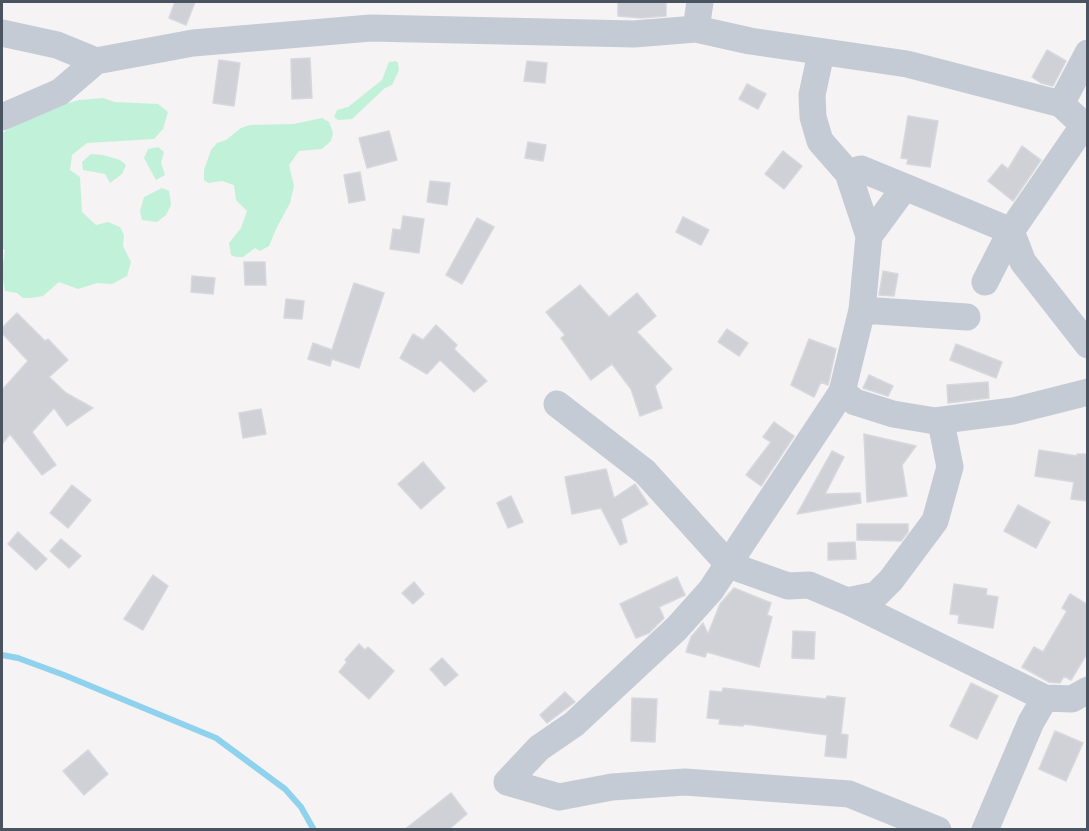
<!DOCTYPE html>
<html>
<head>
<meta charset="utf-8">
<style>
	body { margin:0 }
	#map { position:relative; width:1089px; height:831px; overflow:hidden; background:#f5f3f3; font-family:"Sofia Sans Condensed",sans-serif }
	canvas { display:block }
	.frame { position:absolute; inset:0; border:3px solid #4a5461; pointer-events:none }
</style>
</head>
<body>
<div id="map">
<canvas width="1089" height="831"></canvas>
<div class="frame"></div>
</div>
<script>
const context = document.querySelector('canvas').getContext('2d');
context.lineJoin = 'round';
function paint(path, color) {
  context.fillStyle = color;
  context.fill(path, 'evenodd');
}
function poly(rows) {
  const path = new Path2D();
  for (const r of rows) {
    path.moveTo(r[0], r[1]);
    for (let i = 2; i < r.length; i += 2) path.lineTo(r[i], r[i + 1]);
  }
  return path;
}
function trace(path, color, width, dash) {
  context.strokeStyle = color;
  context.lineWidth = width;
  context.lineCap = dash ? 'butt' : 'round';
  context.setLineDash(dash || []);
  context.stroke(path);
}
paint(poly([
	[396,61,398,63,399,70,392,85,385,88,352,119,338,120,334,117,337,110,348,107,382,80,389,62],
	[103,98,115,102,158,104,168,112,163,129,154,139,87,143,72,155,70,170,80,177,82,212,96,225,108,222,120,227,124,235,123,246,131,262,127,276,112,284,97,283,78,289,59,282,43,296,31,298,23,298,17,293,5,291,2,272,5,250,2,248,2,133,41,111,79,100],
	[322,118,329,122,333,133,331,141,322,149,299,151,289,165,294,186,290,203,276,229,269,246,260,251,255,248,243,257,236,257,231,255,229,243,241,228,247,211,236,200,234,185,222,181,208,183,204,180,204,170,211,150,217,143,226,140,241,128,250,125,294,124],
	[158,147,164,152,161,163,165,175,156,180,144,158,148,149],
	[91,154,103,155,120,160,126,165,122,174,110,183,105,174,83,170,82,162],
	[162,188,169,191,170,197,171,205,166,215,157,222,142,220,140,211,144,197]
]), '#c2f1d9');
trace(poly([
	[2,655,18,658,64,675,216,738,285,789,301,807,314,830]
]), '#8fd2ee', 6);
const building = poly([
	[175,2,195,2,186,25,169,18,175,2],
	[618,2,666,2,666,16,641,18,618,16,618,2],
	[1047,50,1066,61,1053,86,1041,83,1032,77,1047,50],
	[310,58,312,98,292,99,291,59,310,58],
	[219,60,240,63,234,106,213,103,219,60],
	[527,61,547,63,545,83,524,81,527,61],
	[747,84,766,94,758,109,739,99,747,84],
	[908,116,938,121,930,167,907,164,908,159,901,158,908,116],
	[389,131,397,160,367,168,359,138,389,131],
	[528,142,546,145,543,161,525,158,528,142],
	[1022,146,1041,160,1013,201,988,181,1002,164,1008,169,1022,146],
	[783,151,802,166,784,189,765,174,783,151],
	[360,172,365,200,349,203,344,175,360,172],
	[430,181,450,183,447,205,427,202,430,181],
	[403,216,424,219,419,253,390,249,393,229,401,230,403,216],
	[683,217,709,230,701,245,676,232,683,217],
	[477,218,494,227,462,284,446,275,477,218],
	[244,262,265,262,266,285,245,285,244,262],
	[883,271,898,274,894,296,879,295,883,271],
	[192,276,215,278,213,294,191,292,192,276],
	[354,283,384,293,359,368,332,359,330,366,308,359,313,343,332,350,354,283],
	[580,285,609,317,637,293,656,316,637,332,672,369,655,386,662,408,640,416,631,389,612,364,591,380,561,338,565,335,546,312,580,285],
	[286,299,304,301,302,319,284,318,286,299],
	[17,313,45,341,48,339,68,360,49,377,66,393,93,408,67,426,54,408,32,432,56,465,42,475,10,434,2,444,2,390,28,361,2,333,2,328,17,313],
	[436,325,457,345,454,349,487,381,474,392,440,360,427,374,400,358,413,334,423,340,436,325],
	[727,329,748,343,739,356,718,342,727,329],
	[809,339,836,349,828,385,821,382,814,397,791,385,809,339],
	[956,344,1002,362,996,378,950,360,956,344],
	[869,375,893,386,888,396,863,388,869,375],
	[988,382,989,398,948,403,947,385,988,382],
	[261,409,266,434,243,438,239,413,261,409],
	[774,422,794,436,761,486,746,475,771,442,763,437,774,422],
	[864,434,916,446,902,465,907,496,867,502,864,434],
	[1039,450,1077,456,1077,454,1088,454,1088,501,1071,499,1074,482,1035,476,1039,450],
	[832,451,844,457,825,494,860,493,861,503,797,514,832,451],
	[423,462,445,488,421,509,398,484,423,462],
	[606,469,614,498,635,484,648,504,621,519,627,542,620,545,601,508,572,514,565,477,606,469],
	[72,485,91,500,68,528,50,513,72,485],
	[511,496,523,522,508,528,497,503,511,496],
	[1018,505,1050,522,1036,548,1004,531,1018,505],
	[857,524,908,524,908,532,901,541,857,540,857,524],
	[18,532,47,559,36,570,8,544,18,532],
	[61,539,81,556,69,568,50,551,61,539],
	[855,542,856,559,828,560,828,543,855,542],
	[153,575,168,586,143,630,124,619,153,575],
	[677,577,685,595,659,607,664,618,649,633,636,638,620,604,677,577],
	[414,582,424,594,413,604,402,593,414,582],
	[954,584,987,589,986,595,998,597,993,628,958,623,959,615,950,614,954,584],
	[734,588,771,603,767,615,772,617,759,667,707,652,705,657,686,652,691,637,703,623,708,634,720,604,734,588],
	[1070,594,1088,605,1088,652,1071,680,1064,676,1060,683,1049,682,1022,667,1034,647,1043,652,1067,611,1062,608,1070,594],
	[793,631,815,632,814,659,792,658,793,631],
	[359,644,365,650,368,647,394,671,369,699,339,672,347,662,345,660,359,644],
	[442,658,458,675,445,686,430,669,442,658],
	[971,683,998,696,977,739,950,726,971,683],
	[723,688,826,699,827,696,845,698,841,734,848,735,846,758,825,756,827,735,744,724,743,726,719,724,720,719,707,718,710,691,722,692,723,688],
	[565,692,575,702,547,723,540,715,565,692],
	[632,698,657,699,655,742,631,741,632,698],
	[1055,731,1083,743,1066,781,1039,769,1055,731],
	[88,750,108,774,84,795,63,771,88,750],
	[451,793,467,814,448,830,404,830,451,793]
]);
paint(building, '#cfd1d7');
trace(building, '#d7d8de', 1.5);
trace(poly([
	[696,29,700,2],
	[2,33,57,45,96,61,193,43,371,28,634,34,696,29,750,41,907,64,1061,104,1088,129],
	[821,53,812,95,813,117,820,141,848,173,869,236,862,310,842,392,711,590,677,628,574,724,539,748,507,782,559,797,612,787,685,782,849,794,938,830],
	[1061,104,1088,53],
	[2,117,60,92,96,61],
	[1084,125,1011,231,1023,262,1088,345],
	[848,173,861,169,905,187],
	[869,236,905,187,1011,231,985,282],
	[862,310,967,317],
	[842,392,855,402,893,414,935,421,942,427,950,467,935,521,891,580,876,595,847,601],
	[557,404,645,472,729,565,788,586,809,585,847,601,1045,698,1072,699,1088,690],
	[935,421,1013,411,1088,392],
	[985,830,1031,722,1045,698]
]), '#c4cbd4', 27);
</script>
</body>
</html>
